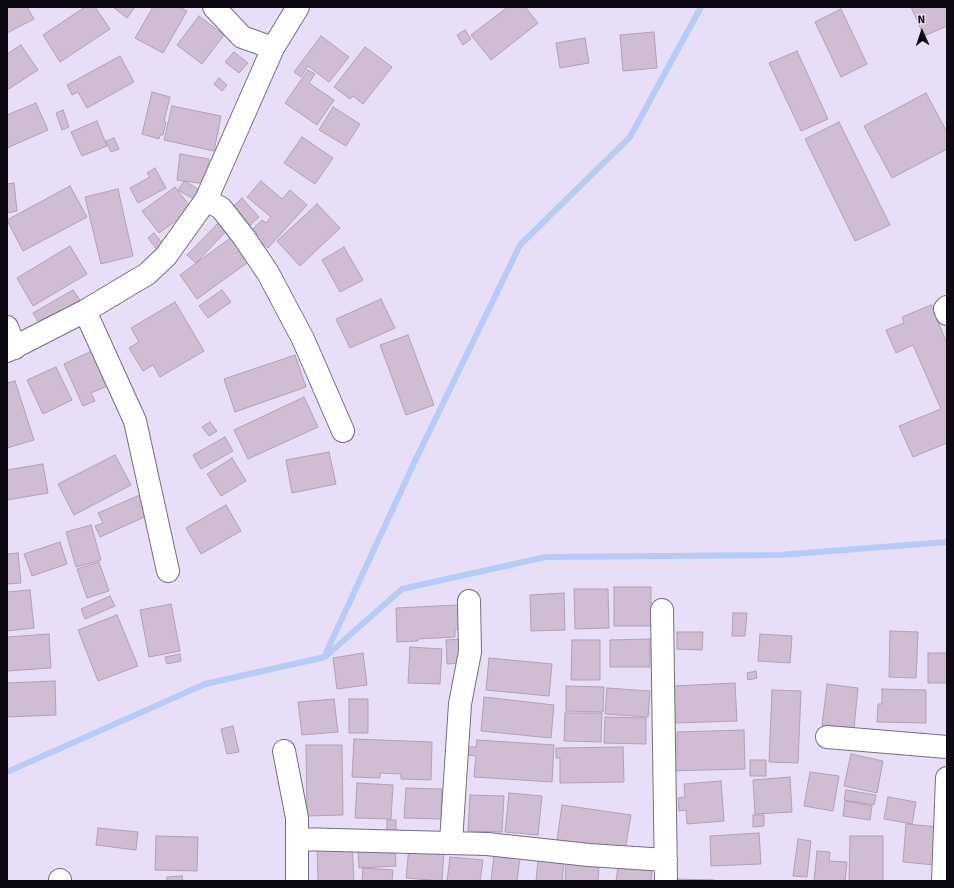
<!DOCTYPE html>
<html>
<head>
<meta charset="utf-8">
<style>
	body { margin:0 }
	#map { position:relative; width:954px; height:888px; overflow:hidden; background:#e8def8; font-family:Signika,sans-serif }
	canvas { display:block }
	.frame { position:absolute; inset:0; border:8px solid #0d0912; pointer-events:none }
	.north { position:absolute; left:902px; top:12px; width:40px; height:40px; -webkit-text-stroke:3px #e8def8; paint-order:stroke; rotate:357deg; font-size:11px; font-weight:700; line-height:16px; text-align:center; color:#0d0912 }
	.north::after { content:''; display:block; margin:auto; width:14px; height:18px; background:#0d0912; clip-path:polygon(50% 0,100% 100%,50% 72%,0 100%) }
</style>
</head>
<body>
<div id="map">
<canvas width="954" height="888"></canvas>
<div class="frame"></div>
<div class="north">N</div>
</div>
<script>
const context = document.querySelector('canvas').getContext('2d');
context.lineJoin = 'round';
function poly(rows) {
  const path = new Path2D();
  for (const r of rows) {
    path.moveTo(r[0], r[1]);
    for (let i = 2; i < r.length; i += 2) path.lineTo(r[i], r[i + 1]);
  }
  return path;
}
function trace(path, color, width, dash) {
  context.strokeStyle = color;
  context.lineWidth = width;
  context.lineCap = dash ? 'butt' : 'round';
  context.setLineDash(dash || []);
  context.stroke(path);
}
function paint(path, color) {
  context.fillStyle = color;
  context.fill(path, 'evenodd');
}
trace(poly([
	[326,653,415,461,520,245,630,137,701,7],
	[7,772,205,684,325,657,402,589,546,557,779,555,947,542]
]), '#b6cbf5', 6);
const building = poly([
	[7,7,27,7,34,19,7,33,7,7],
	[85,7,95,7,110,29,60,62,43,35,85,7],
	[113,7,135,7,127,18,113,7],
	[153,7,179,7,187,11,163,53,135,38,153,7],
	[508,7,525,7,538,23,491,60,471,35,508,7],
	[911,7,947,7,947,26,924,36,911,7],
	[841,9,867,64,841,77,815,22,841,9],
	[199,16,224,35,202,64,177,45,199,16],
	[465,30,471,39,463,45,457,35,465,30],
	[654,32,657,68,623,71,620,35,654,32],
	[321,36,349,57,329,82,308,66,301,77,294,72,321,36],
	[585,38,589,63,560,68,556,43,585,38],
	[21,45,38,70,7,90,7,54,21,45],
	[365,47,392,67,363,104,353,96,350,99,334,87,365,47],
	[797,51,828,119,801,131,769,63,797,51],
	[234,52,248,63,239,73,225,62,234,52],
	[120,56,134,82,87,108,78,92,72,95,67,85,120,56],
	[308,70,315,74,309,83,334,100,317,125,285,103,308,70],
	[219,78,227,85,222,91,214,84,219,78],
	[152,92,170,97,164,121,166,122,163,135,160,135,159,139,142,134,152,92],
	[926,93,947,132,947,149,892,178,864,126,926,93],
	[36,103,48,130,7,148,7,115,36,103],
	[172,106,221,116,214,151,164,140,172,106],
	[333,107,360,124,346,146,319,130,333,107],
	[63,110,69,127,62,130,56,113,63,110],
	[97,121,107,146,82,156,71,132,97,121],
	[839,122,890,225,855,241,805,139,839,122],
	[302,137,333,158,315,184,284,163,302,137],
	[114,138,119,149,111,152,106,141,114,138],
	[180,154,209,159,205,184,177,180,180,154],
	[155,168,166,188,138,203,130,188,150,177,147,173,155,168],
	[184,181,202,191,197,201,178,190,184,181],
	[261,181,282,199,290,190,307,205,268,248,254,236,257,233,253,229,262,220,266,223,271,217,247,197,261,181],
	[14,183,17,211,7,213,7,184,14,183],
	[70,186,87,217,23,251,7,220,70,186],
	[175,187,192,209,159,233,142,211,175,187],
	[118,189,133,256,101,264,85,197,118,189],
	[242,198,259,217,250,225,234,206,242,198],
	[317,204,340,228,300,266,277,241,317,204],
	[223,218,231,226,196,263,187,255,223,218],
	[154,233,165,246,158,251,148,238,154,233],
	[233,236,251,260,197,299,180,275,233,236],
	[70,246,87,274,33,306,17,278,70,246],
	[344,247,363,280,340,292,322,260,344,247],
	[73,290,80,300,40,324,33,313,73,290],
	[222,290,231,302,208,318,199,306,222,290],
	[381,299,395,328,350,348,336,319,381,299],
	[175,302,204,351,160,377,153,365,143,371,129,348,139,342,131,328,175,302],
	[931,305,947,343,947,443,913,457,899,426,941,409,913,345,896,353,886,330,904,323,902,317,931,305],
	[408,335,434,405,406,415,380,345,408,335],
	[96,349,112,384,91,393,95,401,83,406,64,364,96,349],
	[295,355,306,387,235,412,224,379,295,355],
	[56,367,72,400,43,414,27,380,56,367],
	[15,381,34,440,7,448,7,383,15,381],
	[304,397,318,427,248,459,234,430,304,397],
	[210,422,217,431,209,436,202,427,210,422],
	[225,437,233,451,201,469,193,455,225,437],
	[329,452,336,484,292,493,286,460,329,452],
	[115,455,131,485,74,515,58,484,115,455],
	[232,458,246,481,221,496,207,474,232,458],
	[43,464,48,493,7,500,7,470,43,464],
	[140,495,149,515,100,537,95,526,103,523,98,513,140,495],
	[226,505,241,531,201,554,186,528,226,505],
	[91,525,101,560,76,567,66,532,91,525],
	[60,542,67,564,32,576,24,554,60,542],
	[18,553,21,583,7,584,7,554,18,553],
	[99,562,109,591,87,598,77,569,99,562],
	[614,587,651,587,651,626,614,626,614,587],
	[574,589,608,589,609,628,575,629,574,589],
	[30,590,34,628,7,631,7,592,30,590],
	[564,593,565,630,531,631,530,595,564,593],
	[110,596,115,606,85,619,81,609,110,596],
	[171,604,180,651,149,657,140,610,171,604],
	[458,605,460,629,455,629,455,637,418,639,418,641,397,642,396,608,458,605],
	[733,613,747,613,745,636,732,636,733,613],
	[117,615,138,666,98,681,78,630,117,615],
	[890,631,918,632,916,678,889,677,890,631],
	[677,632,703,632,702,650,677,649,677,632],
	[49,634,51,668,7,671,7,637,49,634],
	[760,634,792,636,790,663,758,661,760,634],
	[463,639,464,663,447,664,446,640,463,639],
	[650,639,650,667,610,667,610,640,650,639],
	[572,640,600,640,600,680,571,680,572,640],
	[410,647,442,649,440,684,408,683,410,647],
	[363,653,367,685,337,689,333,658,363,653],
	[928,653,947,653,947,683,928,683,928,653],
	[180,654,181,661,167,664,165,657,180,654],
	[489,658,552,664,549,696,486,690,489,658],
	[756,671,757,678,748,680,747,673,756,671],
	[55,681,56,715,7,717,7,683,55,681],
	[735,683,737,721,675,723,674,686,735,683],
	[827,684,858,688,854,728,822,725,827,684],
	[566,686,604,687,603,712,566,711,566,686],
	[607,688,650,691,648,717,605,714,607,688],
	[882,689,926,690,926,723,877,722,878,704,882,704,882,689],
	[772,690,801,691,798,763,769,762,772,690],
	[484,697,554,705,551,738,481,731,484,697],
	[334,699,338,732,302,735,298,702,334,699],
	[349,699,368,699,368,733,349,733,349,699],
	[565,713,602,713,601,742,564,741,565,713],
	[605,717,646,718,646,744,604,743,605,717],
	[233,726,239,752,227,754,221,729,233,726],
	[744,730,745,769,666,771,665,756,677,756,677,732,744,730],
	[354,739,432,742,431,780,401,779,401,774,380,773,380,778,352,777,354,739],
	[477,740,554,745,552,782,474,777,476,756,467,755,468,747,476,747,477,740],
	[306,745,342,745,343,815,307,816,306,745],
	[623,747,624,782,560,783,560,758,556,758,556,748,623,747],
	[851,754,883,761,877,793,844,786,851,754],
	[750,760,766,760,766,776,750,776,750,760],
	[810,772,839,776,833,811,804,806,810,772],
	[790,777,792,812,755,814,753,780,790,777],
	[721,781,724,821,687,824,686,810,679,811,678,798,685,797,684,784,721,781],
	[357,783,393,785,391,819,355,818,357,783],
	[406,788,442,789,441,819,404,818,406,788],
	[846,790,876,795,874,805,844,800,846,790],
	[509,793,542,796,538,835,505,832,509,793],
	[470,795,504,796,502,832,468,831,470,795],
	[888,797,916,802,912,824,884,819,888,797],
	[845,801,872,806,870,820,843,816,845,801],
	[562,805,631,815,625,850,557,840,562,805],
	[753,815,764,815,764,826,753,827,753,815],
	[387,820,396,820,396,831,387,831,387,820],
	[906,824,938,827,935,865,903,862,906,824],
	[98,828,138,832,136,850,96,845,98,828],
	[759,833,761,864,711,866,710,836,759,833],
	[156,836,198,837,197,871,155,870,156,836],
	[850,836,883,836,883,881,849,881,850,836],
	[798,839,811,841,807,877,793,876,798,839],
	[352,843,354,881,318,881,317,845,352,843],
	[395,845,396,866,359,868,358,847,395,845],
	[409,847,444,849,442,881,406,878,409,847],
	[817,851,830,852,829,861,847,862,845,881,814,881,817,851],
	[494,855,520,858,517,881,491,881,494,855],
	[450,857,483,860,480,881,447,881,450,857],
	[538,860,564,863,562,881,536,881,538,860],
	[566,863,599,866,598,881,565,881,566,863],
	[618,866,652,869,651,881,616,881,618,866],
	[363,868,393,870,392,881,362,881,363,868],
	[182,876,183,881,167,881,167,877,182,876],
	[675,879,715,880,715,881,675,881,675,879]
]);
paint(building, '#d1bdd3');
trace(building, '#b29fb4', 1);
const minor = poly([
	[214,7,242,37,273,48],
	[206,200,221,208,243,236,268,273,303,339,343,431],
	[947,307,945,309,947,314],
	[85,311,135,421,168,571],
	[7,327,15,348],
	[7,351,85,311,147,274,166,256,206,200,273,48,298,7],
	[662,610,666,881],
	[827,737,947,747],
	[284,751,297,818,297,881],
	[298,839,487,844,589,855,666,860],
	[451,842,460,704,470,652,469,601],
	[60,880,60,881],
	[943,881,947,778]
]);
trace(minor, '#766d84', 24);
trace(minor, '#fff', 22);
</script>
</body>
</html>
